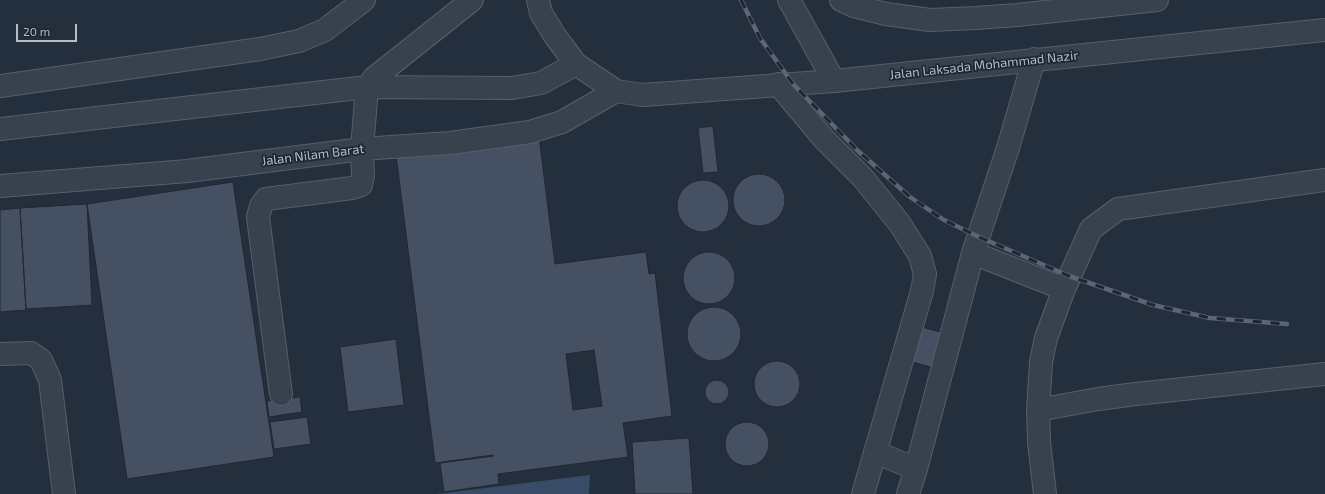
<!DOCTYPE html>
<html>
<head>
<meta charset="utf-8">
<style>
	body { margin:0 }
	#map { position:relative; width:1325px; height:494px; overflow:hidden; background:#242f3e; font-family:"Exo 2",sans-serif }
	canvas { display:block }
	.scale { position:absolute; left:16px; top:24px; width:61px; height:18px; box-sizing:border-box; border:2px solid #b4bcc9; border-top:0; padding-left:5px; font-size:12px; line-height:14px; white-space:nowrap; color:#b4bcc9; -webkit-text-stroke:3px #1d2633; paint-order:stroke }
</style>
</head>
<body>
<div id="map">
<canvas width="1325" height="494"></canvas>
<div class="scale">20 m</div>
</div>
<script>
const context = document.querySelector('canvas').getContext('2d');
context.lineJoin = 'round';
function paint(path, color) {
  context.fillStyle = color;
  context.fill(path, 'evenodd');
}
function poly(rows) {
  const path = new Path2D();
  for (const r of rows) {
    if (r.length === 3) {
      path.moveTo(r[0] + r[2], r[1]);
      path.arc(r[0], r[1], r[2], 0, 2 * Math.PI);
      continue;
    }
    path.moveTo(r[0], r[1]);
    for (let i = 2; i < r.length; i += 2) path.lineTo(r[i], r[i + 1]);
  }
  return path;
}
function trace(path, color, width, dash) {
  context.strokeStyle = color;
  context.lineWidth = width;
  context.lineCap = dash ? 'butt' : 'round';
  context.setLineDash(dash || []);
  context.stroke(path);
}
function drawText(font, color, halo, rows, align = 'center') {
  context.font = font + ' "Exo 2",sans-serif';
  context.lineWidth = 3.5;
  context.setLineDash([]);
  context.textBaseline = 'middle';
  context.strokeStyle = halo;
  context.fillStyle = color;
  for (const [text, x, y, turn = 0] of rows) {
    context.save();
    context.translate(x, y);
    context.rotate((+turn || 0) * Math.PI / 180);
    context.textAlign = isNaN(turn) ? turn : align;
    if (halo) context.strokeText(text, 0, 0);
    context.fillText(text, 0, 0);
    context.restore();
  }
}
paint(poly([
	[590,475,589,494,437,494]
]), '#394c67');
const building = poly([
	[713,126,718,172,703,173,698,128,713,126],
	[539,136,555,264,646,252,649,274,655,273,672,416,623,423,628,457,498,474,499,484,444,492,440,463,494,456,493,455,435,463,396,155,539,136],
	[594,350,602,406,573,410,566,354,594,350],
	[759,200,26],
	[703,206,26],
	[233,182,274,457,127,479,87,204,233,182],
	[87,204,92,305,26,309,20,208,87,204],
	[20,208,26,310,0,312,0,210,20,208],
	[709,278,26],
	[714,334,27],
	[918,326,948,334,938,369,909,361,918,326],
	[396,339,404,405,348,412,340,347,396,339],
	[777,384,23],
	[717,392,12],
	[300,397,302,412,269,417,267,401,300,397],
	[307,417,311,444,274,449,270,422,307,417],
	[747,444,22],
	[689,438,693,494,635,494,632,442,689,438]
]);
paint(building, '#455162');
trace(building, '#1f2835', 1);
const minor = poly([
	[538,0,541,13,555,36,576,64,616,91,643,95,834,81,1325,30],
	[789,0,834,81],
	[841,0,854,6,886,14,930,20,976,18,1017,15,1157,0],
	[778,84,824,139,863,178,900,224,920,256,925,274,922,291,863,494],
	[0,86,260,49,299,41,325,30,364,0],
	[0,129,367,87,512,88,541,83,576,64],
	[0,186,187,171,362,149,450,143,530,132,562,122,616,91],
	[973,253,1064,289,1046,338,1041,362,1038,410],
	[1064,289,1091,229,1118,209,1325,180],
	[0,354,31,353,41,360,50,380,64,494],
	[281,394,258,217,261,206,266,199,352,188,361,185,363,176,362,149,367,87,374,78,472,0],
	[875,452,916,469],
	[908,494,916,469,973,253,1008,148,1034,59],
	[1045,494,1039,442,1038,410,1098,399,1136,394,1325,374]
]);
trace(minor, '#565f6c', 24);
trace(minor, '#38414e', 22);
const rail = poly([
	[741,0,760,38,793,84,858,151,910,197,944,220,979,237,1069,276,1153,305,1210,318,1287,324]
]);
trace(rail, '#5a6575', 4.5);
trace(rail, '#1d2633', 3, [9]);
drawText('13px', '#b4bcc9', '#1d2633', [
	["Jalan Laksada Mohammad Nazir",984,65,-6],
	["Jalan Nilam Barat",313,155,-7]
]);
</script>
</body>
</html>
